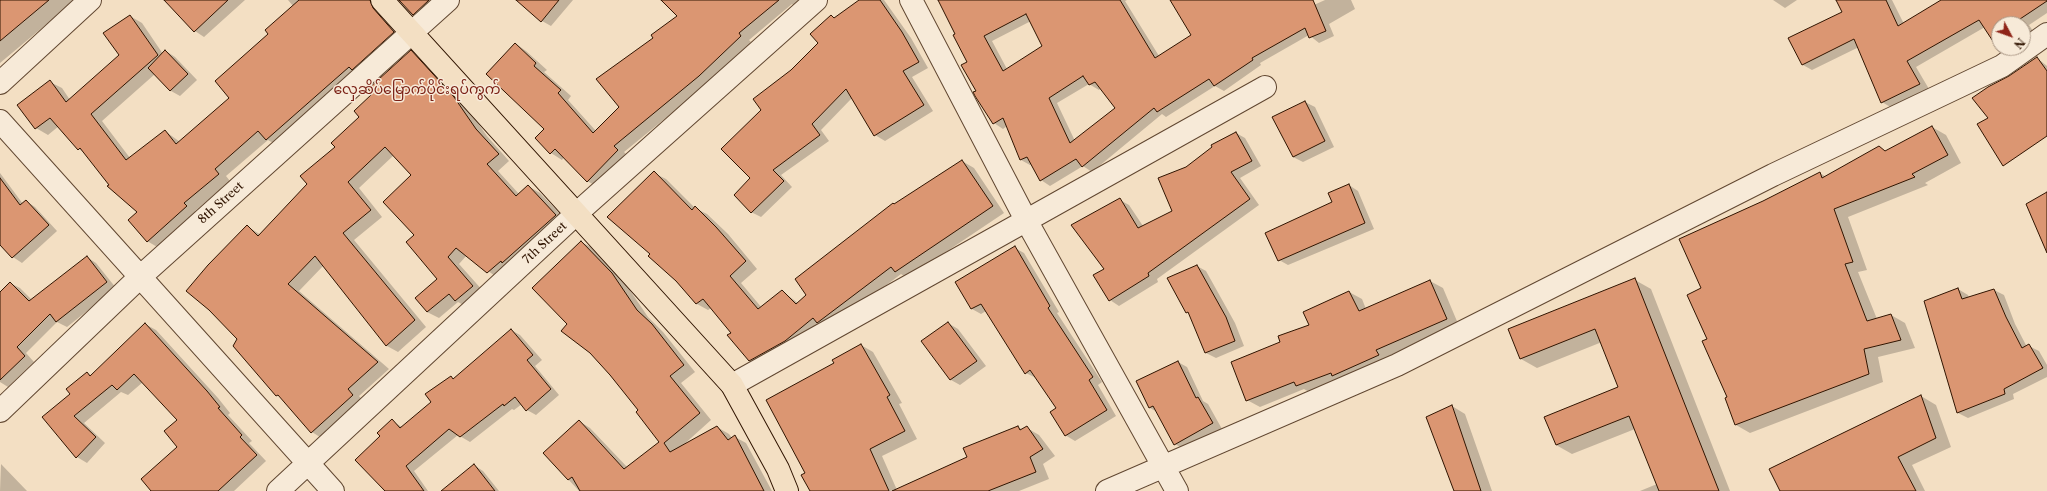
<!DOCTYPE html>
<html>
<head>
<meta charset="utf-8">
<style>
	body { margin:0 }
	#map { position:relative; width:2047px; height:491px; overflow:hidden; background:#f3dfc3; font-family:"Libre Caslon Text",serif }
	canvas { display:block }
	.north { position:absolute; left:1991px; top:16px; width:40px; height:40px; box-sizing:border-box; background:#f7ead8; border:1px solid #a79482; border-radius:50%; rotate:131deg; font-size:11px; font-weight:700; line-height:16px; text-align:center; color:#301400 }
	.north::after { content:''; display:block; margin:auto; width:14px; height:18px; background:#8f2418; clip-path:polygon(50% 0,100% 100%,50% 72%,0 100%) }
</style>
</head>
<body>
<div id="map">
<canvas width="2047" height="491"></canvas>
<div class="north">N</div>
</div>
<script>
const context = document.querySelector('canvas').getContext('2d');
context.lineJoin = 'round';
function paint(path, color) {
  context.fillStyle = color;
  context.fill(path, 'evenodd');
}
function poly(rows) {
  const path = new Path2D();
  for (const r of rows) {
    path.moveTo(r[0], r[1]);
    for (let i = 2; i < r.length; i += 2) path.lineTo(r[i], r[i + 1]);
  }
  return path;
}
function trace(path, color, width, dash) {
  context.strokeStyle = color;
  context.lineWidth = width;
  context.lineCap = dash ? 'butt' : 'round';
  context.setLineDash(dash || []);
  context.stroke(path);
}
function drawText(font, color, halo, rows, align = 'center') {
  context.font = font + ' "Libre Caslon Text","Noto Sans Myanmar",serif';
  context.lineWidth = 3;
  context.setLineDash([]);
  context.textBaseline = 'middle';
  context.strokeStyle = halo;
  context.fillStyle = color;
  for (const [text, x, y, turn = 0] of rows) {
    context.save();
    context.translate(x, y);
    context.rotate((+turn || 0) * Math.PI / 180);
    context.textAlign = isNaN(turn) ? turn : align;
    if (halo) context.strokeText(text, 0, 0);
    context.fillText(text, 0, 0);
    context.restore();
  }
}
paint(poly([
	[0,0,81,0,73,2,0,63],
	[165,0,245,0,204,37,195,31],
	[288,0,374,0,405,39,278,146,268,140,226,176,230,181,195,211,198,214,159,248,147,241,138,212,110,185,86,154,79,149,59,126,48,135,36,128,50,82,62,88,70,100,121,55,130,16,142,23,163,54,166,51,175,57,197,80,180,96,171,91,155,74,102,121,130,158,165,131,180,142,230,98,270,34,293,6],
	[410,0,449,0,431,16,419,9],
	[517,0,573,0,551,26,542,21],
	[669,0,802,0,794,6,792,4,749,40,751,42,710,82,624,152,629,157,598,187,587,181,564,157,562,160,551,153,536,138,546,129,516,44,526,51,547,70,544,72,571,96,568,100,596,131,620,108,654,38,678,16],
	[861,0,884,0,911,38,928,68,912,77,933,111,885,141,875,135,852,98,821,130,829,141,781,175,792,187,761,217,751,212,752,178,762,110,792,71,820,43,831,16,835,19],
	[939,0,1127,0,1125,1,1159,56,1192,35,1171,0,1277,0,1287,17,1325,0,1351,0,1355,9,1329,24,1334,36,1319,43,1309,35,1260,63,1261,65,1224,91,1215,86,1166,117,1162,114,1092,172,1083,166,1050,186,1041,180,1032,164,1030,165,1021,160,1007,126,1003,129,994,123,975,92,977,91,968,62],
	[1031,21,1044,46,1007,69,992,41],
	[1089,84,1099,90,1101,88,1117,108,1075,141,1057,103],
	[1773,0,1797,0,1785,8],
	[1838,0,1892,0,1904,24,1943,0,2047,0,2047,13,2029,25,2033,31,2027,35,2031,42,2023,48,2023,24,1999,24,1999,48,2023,48,2010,57,2000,52,1985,27,1916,67,1929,89,1892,108,1882,102,1859,47,1812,70,1803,65,1790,39,1844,12],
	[411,52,422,58,465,105,487,136,509,161,498,171,519,194,528,186,540,193,567,221,499,279,467,255,459,264,484,292,467,307,458,302,439,318,427,312,438,280,415,235,412,176,394,155,359,188,382,217,354,240,426,327,398,352,387,346,324,265,299,291,389,369,359,396,364,402,323,439,312,432,282,398,277,395,238,339,247,226,261,235,308,184,360,117,374,94],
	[2037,58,2047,66,2047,103,2010,77],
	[1305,102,1315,107,1334,147,1303,162,1293,157],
	[1932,127,1946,135,1961,163,1925,183,1928,185,1848,217,1867,270,1858,272,1877,319,1891,315,1905,323,1915,348,1878,357,1883,382,1750,433,1736,425,1708,340,1703,289,1763,202,1820,173,1826,177,1879,147,1886,151],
	[1236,133,1245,138,1261,166,1240,178,1259,205,1157,279,1158,282,1119,306,1110,300,1105,270,1120,200,1129,205,1143,226,1173,212,1186,168],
	[962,161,974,168,1004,213,907,278,901,274,829,329,762,367,750,360,732,333,711,308,708,310,697,304,651,254,654,173,666,179,695,208,707,214,728,234,757,269,741,283,762,308,782,291,798,303,894,205],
	[0,173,23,204,26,201,35,207,57,231,22,263,13,257,0,243],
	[1349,185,1358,191,1374,229,1288,265,1279,260],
	[581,242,593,248,623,280,648,317,663,332,695,372,681,383,711,420,681,447,717,427,729,434,732,438,735,437,746,443,772,491,579,491,544,453,579,421,590,428,628,468,660,442,640,410,568,324],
	[1015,248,1024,253,1059,312,1057,313,1102,382,1098,385,1116,416,1075,441,1065,435,1058,409,1036,378,1026,373,986,311,981,314,972,309,956,282],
	[87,257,96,263,116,288,67,327,57,322,26,353,34,362,8,387,0,382,0,293,10,283,20,288,32,300],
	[1197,266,1206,271,1235,323,1244,346,1216,358,1206,353,1190,314,1187,312],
	[1635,280,1651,289,1730,491,1640,491,1657,484,1635,429,1572,454,1556,445,1620,388,1602,342,1537,368,1521,359],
	[1430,281,1443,288,1459,326,1388,357,1390,362,1309,392,1304,389,1260,407,1247,400,1282,343,1311,326,1349,292,1362,299,1366,309],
	[1958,289,1968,295,1969,298,1994,290,2004,295,2015,324,2027,347,2029,346,2039,351,2047,365,2047,377,2013,394,2014,399,1968,418,1958,413,1926,302],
	[948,323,958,329,986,366,960,385,951,380,923,342],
	[145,324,156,330,218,398,230,413,228,415,252,441,249,443,266,461,234,491,152,491,179,448,178,420,143,382,128,395,121,392,84,423,105,443,87,463,77,457,43,417,71,395,87,373,92,376],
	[511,330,520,335,542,360,535,366,559,395,536,415,527,410,522,404,514,410,512,409,470,442,458,435,414,471,428,491,384,491,376,480,381,436,392,421,402,427,432,402,451,378,454,379],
	[861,345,873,352,902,403,899,404,917,439,882,456,897,490,968,458,1018,427,1023,430,1027,428,1039,435,1055,456,1043,464,1049,479,1019,491,811,491,807,473,835,363],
	[1178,362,1187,367,1203,401,1208,404,1222,429,1185,450,1175,444,1157,412,1150,408],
	[1921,396,1936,405,1951,447,1912,465,1925,491,1781,491],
	[1452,406,1465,414,1492,491,1455,491],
	[1,464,27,491,0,491],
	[474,465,483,471,499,491,443,491]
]), '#0003');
const building = poly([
	[0,0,49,0,0,41,0,0],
	[164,0,228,0,194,32,164,0],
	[299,0,370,0,373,8,394,32,352,70,349,67,266,140,258,131,215,169,219,174,184,203,187,206,147,242,128,220,137,212,107,186,109,185,80,148,78,150,50,118,35,129,17,105,50,80,66,102,119,55,103,33,130,15,158,55,91,114,126,160,165,130,176,144,229,98,215,81,268,34,265,30,299,0],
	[399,0,429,0,413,15,399,0],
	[516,0,559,0,541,22,516,0],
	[661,0,779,0,739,33,741,36,699,76,614,146,618,150,587,182,555,149,550,154,535,138,544,129,486,74,515,43,536,63,534,66,561,90,558,93,593,133,619,107,596,79,653,38,651,35,677,16,661,0],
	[859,0,880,0,902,32,919,62,903,71,924,105,874,136,846,89,812,124,820,135,773,170,784,181,751,213,734,195,750,178,721,149,761,110,753,99,791,70,818,43,810,34,831,15,834,18,859,0],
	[938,0,1120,0,1155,58,1191,35,1170,0,1313,0,1326,31,1309,38,1305,28,1252,58,1253,60,1214,86,1209,79,1157,112,1154,108,1082,167,1076,159,1040,181,1027,157,1020,160,1003,118,993,124,975,96,973,92,976,91,961,65,967,62,953,35,955,34,938,0],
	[1026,14,1042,46,1003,71,984,36,1026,14],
	[1083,76,1089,85,1095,82,1115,108,1070,143,1049,98,1083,76],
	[1836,0,1886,0,1898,26,1941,0,2047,0,2047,1,2020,19,2024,25,2023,26,2023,24,1999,24,1999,48,2006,48,2000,52,1979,20,1907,61,1920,84,1881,103,1854,39,1802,65,1788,38,1842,12,1836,0],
	[165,50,188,74,170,91,148,68,165,50],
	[411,50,454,97,476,129,499,154,487,164,516,196,528,185,556,215,502,263,501,261,487,273,456,248,448,257,473,286,455,301,449,294,427,312,415,298,437,279,406,242,414,235,383,202,411,175,385,147,348,182,371,210,343,233,415,320,386,346,315,256,288,284,378,362,348,389,353,395,311,433,278,395,276,396,233,346,237,339,209,310,186,291,208,265,247,225,258,236,307,184,300,176,335,147,331,143,359,117,354,111,372,94,368,89,411,50],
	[2037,57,2047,71,2047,136,2003,166,1977,124,1988,118,1972,98,1988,87,2009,76,2037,57],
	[1305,101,1325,141,1293,157,1272,117,1305,101],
	[1932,126,1948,155,1912,174,1915,177,1834,209,1853,262,1845,264,1867,321,1891,314,1901,340,1864,349,1869,374,1735,425,1725,398,1727,397,1702,341,1707,339,1687,295,1701,288,1679,239,1763,201,1820,172,1822,178,1879,146,1885,151,1932,126],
	[1236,132,1252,161,1231,172,1250,199,1148,273,1149,276,1109,301,1093,275,1104,269,1071,225,1120,198,1138,228,1172,211,1158,178,1186,167,1212,147,1211,145,1236,132],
	[962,160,993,206,895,272,891,267,817,323,813,318,785,341,749,361,727,335,731,333,703,299,696,304,676,281,648,256,650,254,607,217,654,171,692,210,695,206,716,227,746,261,730,276,758,309,782,290,796,304,806,295,795,279,893,203,894,204,962,160],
	[0,178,20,205,26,200,49,225,12,258,0,245,0,178],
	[1349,184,1365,223,1278,261,1265,233,1332,202,1328,193,1349,184],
	[2047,192,2047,253,2026,204,2047,192],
	[581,241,612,273,637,310,652,324,684,365,670,376,700,413,664,443,670,452,717,426,728,440,735,435,764,491,580,491,572,477,568,480,543,453,579,420,624,469,659,442,636,412,638,410,610,375,590,353,561,331,567,324,532,288,581,241],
	[1015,246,1050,306,1048,308,1093,377,1089,380,1107,410,1065,436,1050,412,1056,408,1030,370,1025,374,981,304,971,309,955,282,1015,246],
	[87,256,107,282,56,322,50,314,17,347,25,356,0,380,0,292,10,282,29,301,87,256],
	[1197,265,1226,317,1235,341,1205,353,1188,312,1186,313,1167,278,1197,265],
	[1635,278,1719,491,1659,491,1629,416,1556,445,1544,417,1618,387,1595,329,1520,359,1508,329,1635,278],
	[1430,280,1447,319,1376,350,1379,355,1332,376,1331,373,1296,386,1294,382,1246,401,1231,362,1280,342,1278,336,1309,325,1303,312,1349,291,1359,311,1430,280],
	[1958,288,1962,299,1994,289,2006,317,2022,348,2029,344,2043,368,2004,389,2005,394,1957,413,1924,301,1958,288],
	[948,322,977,361,950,380,921,341,948,322],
	[145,323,207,391,220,407,218,408,242,435,240,437,257,455,218,491,151,491,141,479,177,447,164,431,177,420,134,374,117,390,112,385,74,416,96,437,76,458,42,417,70,394,66,389,87,372,90,376,145,323],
	[511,329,533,355,527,360,551,389,526,411,515,397,504,406,503,404,460,437,449,429,406,466,424,491,385,491,355,460,380,436,377,433,392,419,400,428,431,402,425,394,451,376,453,379,511,329],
	[861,344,890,395,887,397,905,431,870,449,889,491,810,491,801,475,805,473,766,400,834,363,832,360,861,344],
	[1178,361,1196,398,1198,397,1213,423,1174,445,1153,406,1149,408,1136,381,1178,361],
	[1921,395,1936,438,1898,457,1916,491,1780,491,1769,469,1921,395],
	[1452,405,1481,491,1454,491,1426,417,1452,405],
	[1018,426,1020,430,1027,426,1043,449,1030,457,1036,472,988,491,892,491,967,457,963,448,1018,426],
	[474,464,495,491,441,491,474,464]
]);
paint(building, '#db9672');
trace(building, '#301400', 1);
const minor = poly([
	[911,0,1026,220,1177,491],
	[0,83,90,0],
	[0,121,333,491],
	[732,385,1265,87],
	[0,411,140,277,448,0],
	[278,491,576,214,816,0],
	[1107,491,1397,365,1773,175,2002,66,2047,34]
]);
const major = poly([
	[382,0,732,385,778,469,787,491]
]);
trace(minor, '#614731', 24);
trace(major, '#301400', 24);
trace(minor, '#f7ead8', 22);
trace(major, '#f3dfc3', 22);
drawText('12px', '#301400', '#f7ead8', [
	["8th Street",221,203,-42],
	["7th Street",545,243,-43]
]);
drawText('14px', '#7a1f14', '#f7ead8', [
	["လှေဆိပ်မြောက်ပိုင်းရပ်ကွက်",417,90]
]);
</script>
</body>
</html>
